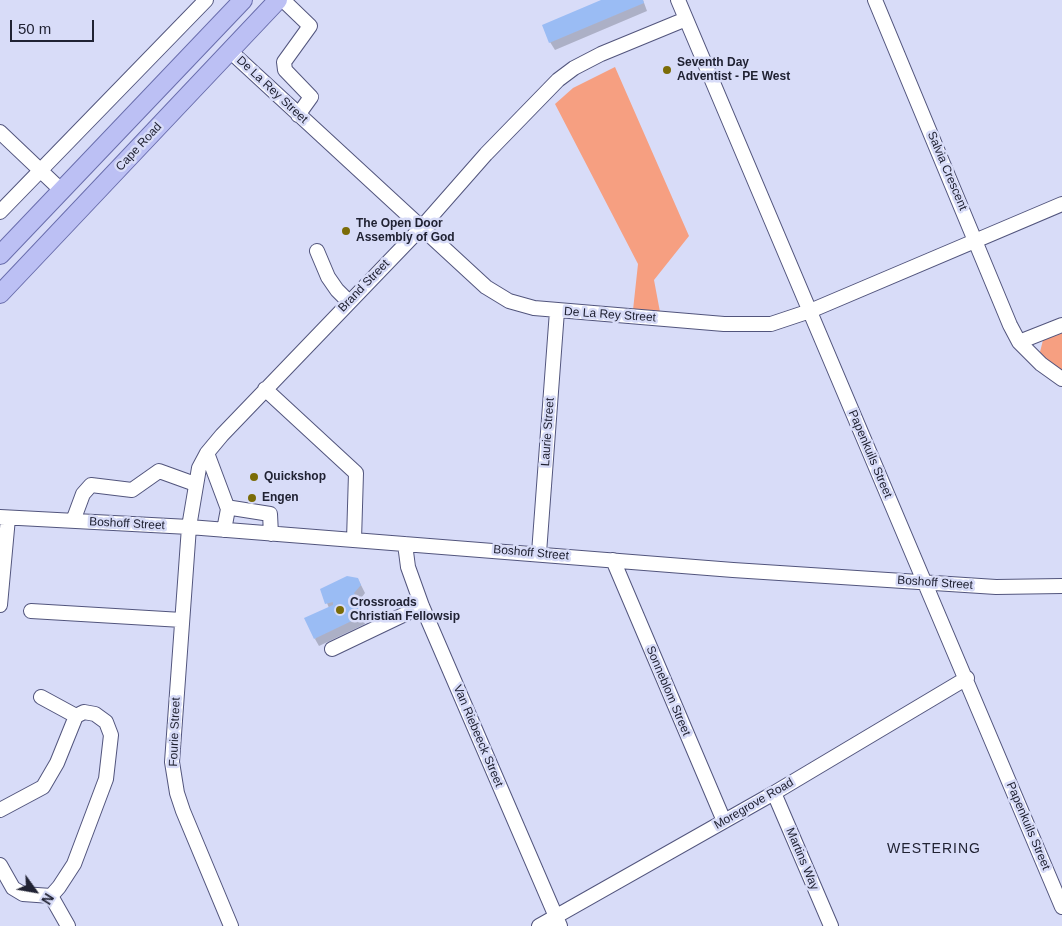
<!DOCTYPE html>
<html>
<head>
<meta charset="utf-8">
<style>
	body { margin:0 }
	#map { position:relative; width:1062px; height:926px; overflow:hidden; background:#d8dcf8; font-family:Arial,sans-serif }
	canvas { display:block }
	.north { position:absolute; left:10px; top:866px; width:50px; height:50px; -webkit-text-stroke:4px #d8dcf8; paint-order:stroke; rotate:122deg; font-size:14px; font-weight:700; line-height:20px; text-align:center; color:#202233 }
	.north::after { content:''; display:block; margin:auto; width:18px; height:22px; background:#202233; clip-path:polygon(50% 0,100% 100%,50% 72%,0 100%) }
	.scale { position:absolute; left:10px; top:20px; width:84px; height:22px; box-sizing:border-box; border:2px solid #202233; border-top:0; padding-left:6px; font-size:15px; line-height:18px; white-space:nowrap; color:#202233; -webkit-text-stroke:4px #d8dcf8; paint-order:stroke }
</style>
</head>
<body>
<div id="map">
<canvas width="1062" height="926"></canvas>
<div class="north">N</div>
<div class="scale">50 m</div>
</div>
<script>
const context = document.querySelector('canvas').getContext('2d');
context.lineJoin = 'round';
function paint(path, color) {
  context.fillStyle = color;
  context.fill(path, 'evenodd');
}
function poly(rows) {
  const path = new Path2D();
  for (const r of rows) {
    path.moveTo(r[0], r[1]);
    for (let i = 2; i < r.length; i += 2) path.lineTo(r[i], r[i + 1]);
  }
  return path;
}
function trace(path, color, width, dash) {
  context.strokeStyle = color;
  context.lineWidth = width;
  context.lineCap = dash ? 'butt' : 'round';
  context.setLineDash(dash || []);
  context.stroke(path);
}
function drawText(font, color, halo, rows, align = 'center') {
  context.font = font + ' Arial,sans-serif';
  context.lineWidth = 5;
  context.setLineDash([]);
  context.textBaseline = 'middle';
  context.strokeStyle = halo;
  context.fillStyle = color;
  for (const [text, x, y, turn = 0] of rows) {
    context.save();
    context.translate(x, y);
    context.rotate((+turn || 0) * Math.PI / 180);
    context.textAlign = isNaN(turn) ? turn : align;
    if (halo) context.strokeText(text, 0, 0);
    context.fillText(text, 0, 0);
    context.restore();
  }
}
paint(poly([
	[615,67,689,236,654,280,660,312,633,310,638,264,555,104,573,88],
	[1062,329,1062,372,1043,357,1040,352,1043,340]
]), '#f69f81');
paint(poly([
	[605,0,643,0,647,11,555,50,550,42],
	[358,579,365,593,356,605,365,624,319,646,315,639,329,608,327,603]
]), '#0003');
paint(poly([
	[601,0,643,0,644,3,549,43,542,25],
	[347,576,358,578,361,585,354,593,356,596,353,597,362,616,314,639,304,618,333,605,333,602,325,604,320,589]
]), '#9abcf4');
const minor = poly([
	[283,0,310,26,284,62,285,70,311,97,298,115],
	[678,0,1062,907],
	[875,0,1010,325,1019,342,1041,364,1062,379],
	[230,51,486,287,509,301,534,308,724,324,771,324,810,311,1062,204],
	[0,132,61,190],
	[0,212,206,0],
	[317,251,328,277,337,290,349,302],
	[1019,342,1062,325],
	[265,389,356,473,354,540],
	[207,453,228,509],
	[0,517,189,527,733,570,996,587,1062,586],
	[73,521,83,494,91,485,132,490,159,471,195,484],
	[224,530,228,509,232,508,270,514,271,534],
	[405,544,408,567,422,606,560,926],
	[539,553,557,311],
	[613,560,724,821],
	[0,605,8,518],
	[31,611,182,620],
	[332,649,422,606],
	[41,697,76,716],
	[774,793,831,926],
	[0,810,43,787,57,763,76,716,84,712,95,714,106,722,111,735,106,779,74,864,59,887,51,896,23,894,13,888,0,865],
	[51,896,68,926],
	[231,926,183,811,177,793,172,762,189,527,199,468,207,453,222,435,421,228,486,154,558,80,574,68,601,54,686,19],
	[539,926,774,793,967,678]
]);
const major = poly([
	[0,255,243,0],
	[0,294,278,0]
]);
trace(minor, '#52557d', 16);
trace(major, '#696dac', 20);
trace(minor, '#fff', 14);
trace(major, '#bcc0f4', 18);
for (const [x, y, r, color] of [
	[667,70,5,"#7b6c07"],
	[346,231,5,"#7b6c07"],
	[254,477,5,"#7b6c07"],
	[252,498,5,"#7b6c07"],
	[340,610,5,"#7b6c07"]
]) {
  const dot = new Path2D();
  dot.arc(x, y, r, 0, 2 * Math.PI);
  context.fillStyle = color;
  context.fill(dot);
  trace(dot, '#d8dcf8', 2);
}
drawText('bold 12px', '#202233', '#d8dcf8', [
	["Seventh Day",677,63],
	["Adventist - PE West",677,77],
	["The Open Door",356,224],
	["Assembly of God",356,238],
	["Quickshop",264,477],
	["Engen",262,498],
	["Crossroads",350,603],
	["Christian Fellowsip",350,617]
], 'left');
drawText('12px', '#202233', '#d8dcf8', [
	["De La Rey Street",272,90,43],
	["Cape Road",139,147,-47],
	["Salvia Crescent",947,171,67],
	["Brand Street",364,286,-46],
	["De La Rey Street",610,315,4],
	["Laurie Street",548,432,-86],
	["Papenkuils Street",870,454,67],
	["Boshoff Street",127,524,3],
	["Boshoff Street",531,553,5],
	["Boshoff Street",935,583,4],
	["Sonneblom Street",668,691,67],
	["Fourie Street",175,732,-88],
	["Van Riebeeck Street",478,736,67],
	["Moregrove Road",754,804,-30],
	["Papenkuils Street",1028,826,67],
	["Martins Way",802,859,67]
]);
context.letterSpacing = '1px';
drawText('14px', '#202233', '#d8dcf8', [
	["WESTERING",934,849]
]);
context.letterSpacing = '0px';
</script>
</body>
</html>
